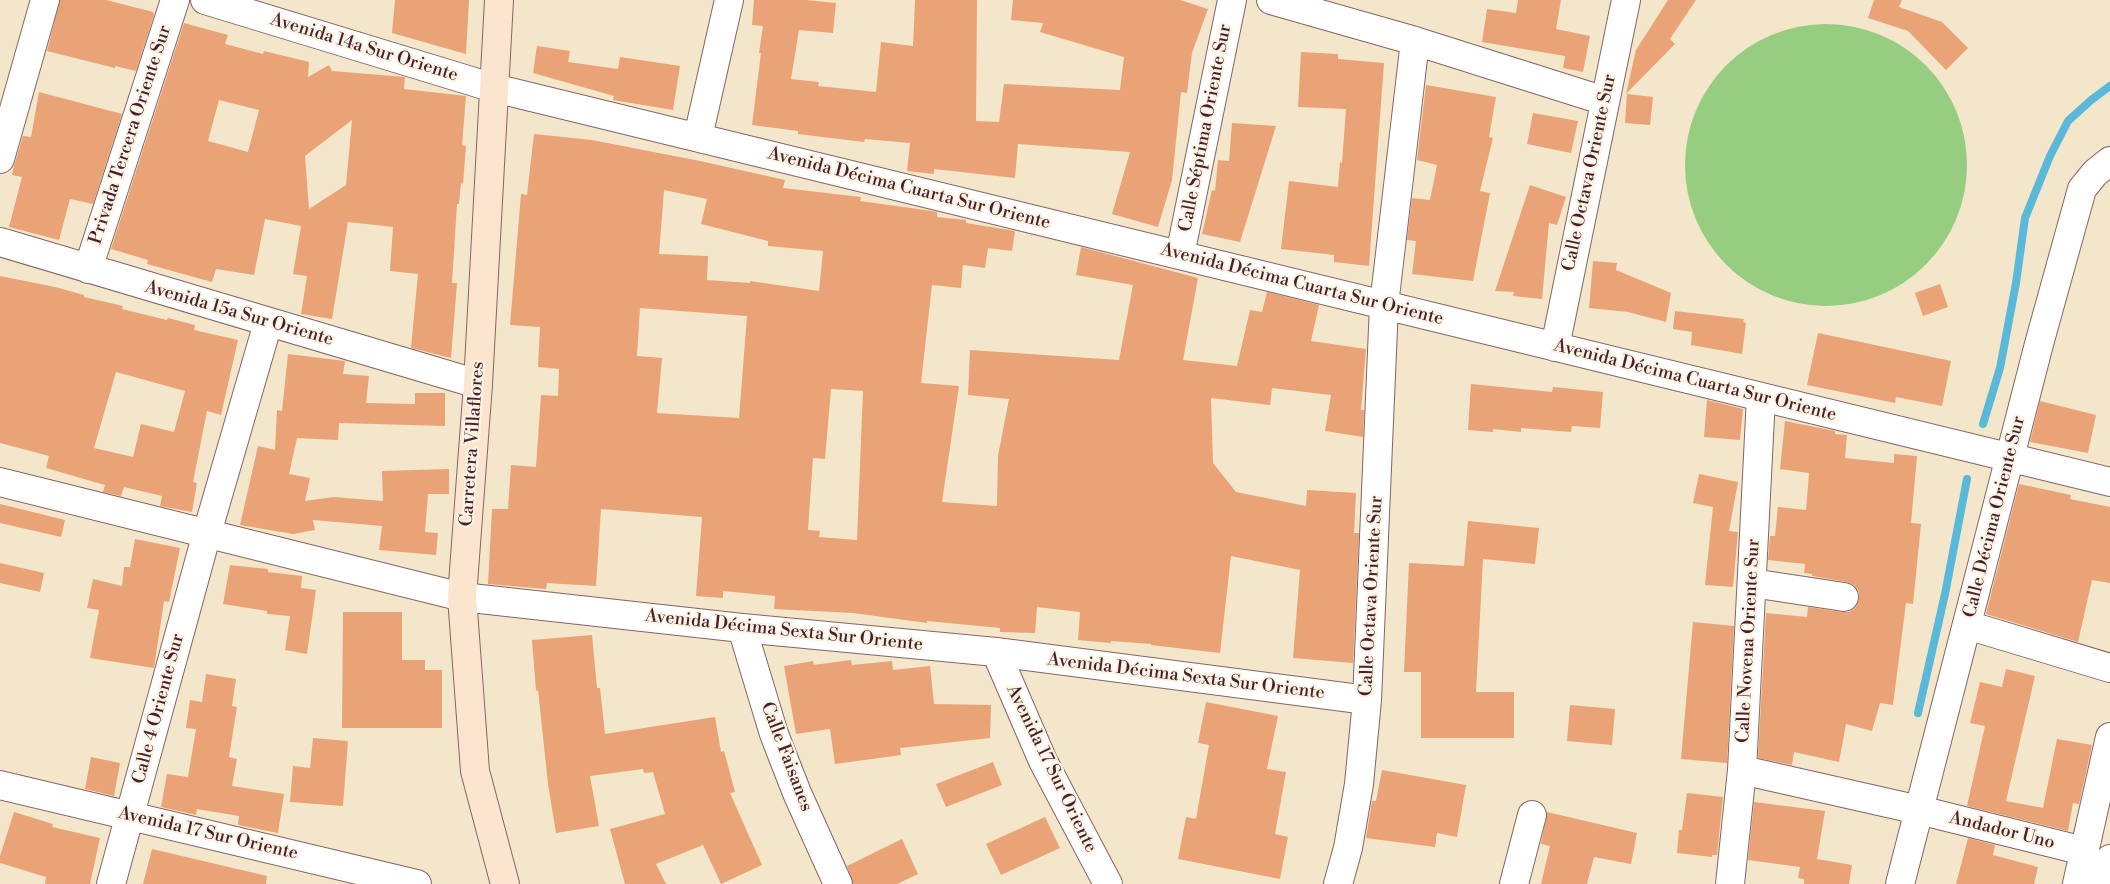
<!DOCTYPE html>
<html>
<head>
<meta charset="utf-8">
<style>
	body { margin:0 }
	canvas { display:block; background:#f3e6ca }
</style>
</head>
<body>
<canvas width="2110" height="884"></canvas>
<script>
const context = document.querySelector('canvas').getContext('2d');
context.lineJoin = 'round';
function paint(path, color) {
  context.fillStyle = color;
  context.fill(path, 'evenodd');
}
function poly(rows) {
  const path = new Path2D();
  for (const r of rows) {
    if (r.length === 3) {
      path.moveTo(r[0] + r[2], r[1]);
      path.arc(r[0], r[1], r[2], 0, 2 * Math.PI);
      continue;
    }
    path.moveTo(r[0], r[1]);
    for (let i = 2; i < r.length; i += 2) path.lineTo(r[i], r[i + 1]);
  }
  return path;
}
function trace(path, color, width, dash) {
  context.strokeStyle = color;
  context.lineWidth = width;
  context.lineCap = dash ? 'butt' : 'round';
  context.setLineDash(dash || []);
  context.stroke(path);
}
function drawText(font, color, halo, rows, align = 'center') {
  context.font = font + ' "Libre Bodoni",serif';
  context.lineWidth = 4.5;
  context.setLineDash([]);
  context.textBaseline = 'middle';
  context.strokeStyle = halo;
  context.fillStyle = color;
  for (const [text, x, y, turn = 0] of rows) {
    context.save();
    context.translate(x, y);
    context.rotate((+turn || 0) * Math.PI / 180);
    context.textAlign = isNaN(turn) ? turn : align;
    if (halo) context.strokeText(text, 0, 0);
    context.fillText(text, 0, 0);
    context.restore();
  }
}
paint(poly([
	[1826,165,141]
]), '#96cd80');
trace(poly([
	[1983,424,2000,368,2016,283,2025,218,2050,156,2068,121,2090,101,2110,86],
	[1918,713,1945,594,1967,479]
]), '#5ab9d9', 8);
paint(poly([
	[60,0,106,0,153,12,154,15,136,71,115,66,115,68,47,51],
	[395,0,469,0,466,54,392,33],
	[754,0,806,0,836,3,833,33,799,30,791,79,819,82,818,86,876,92,881,42,913,46,915,0,977,0,976,121,999,122,1004,84,1120,90,1124,57,1040,32,1043,23,1011,20,1013,0,1180,0,1208,9,1192,53,1187,93,1181,92,1172,180,1158,227,1112,214,1130,152,1018,144,1015,178,934,169,934,174,907,171,910,143,865,139,864,142,798,134,798,131,752,125,761,53,759,53,763,26,752,25],
	[1518,0,1561,0,1556,29,1590,36,1583,72,1563,68,1565,56,1482,42,1487,9,1516,13],
	[1668,0,1696,0,1670,39,1675,44,1626,94,1636,50],
	[1874,0,1902,0,1899,7,1942,22,1968,48,1946,70,1908,31,1868,18],
	[184,23,228,35,225,44,263,54,264,51,309,62,308,77,329,65,332,71,405,77,404,89,466,96,462,145,466,146,463,184,461,183,459,204,457,204,452,283,457,283,451,358,411,348,418,274,390,271,393,227,348,222,332,319,301,314,307,276,293,274,301,226,265,219,254,275,216,269,212,282,147,264,148,260,111,249],
	[219,100,259,110,248,152,208,141],
	[352,120,346,185,309,209,305,156],
	[537,46,570,51,568,62,618,69,620,57,680,66,673,110,613,100,614,96,533,73],
	[1301,52,1338,54,1338,59,1384,63,1369,266,1334,262,1334,255,1281,249,1289,181,1338,187,1340,162,1342,163,1346,109,1298,107],
	[1426,85,1496,97,1489,137,1493,138,1480,191,1490,193,1473,281,1412,274,1416,241,1407,240,1412,198,1430,200,1437,165,1417,160],
	[39,92,122,114,93,204,70,199,59,240,9,227,22,177,12,175,14,166,23,136,31,137],
	[1627,94,1653,97,1650,125,1625,123],
	[1533,113,1578,121,1571,153,1527,144],
	[1232,123,1276,126,1240,242,1202,234,1212,190,1215,191,1218,160,1229,161],
	[534,134,592,140,700,161,785,180,783,188,861,197,860,201,932,211,937,212,937,217,966,220,966,223,1015,231,1012,251,988,248,985,268,963,265,961,288,932,285,921,383,959,386,942,502,997,506,998,456,1009,399,968,395,970,350,1119,360,1133,285,1076,275,1081,247,1198,278,1183,360,1237,366,1250,310,1262,312,1267,292,1319,305,1311,341,1366,349,1361,410,1364,410,1363,437,1325,431,1331,395,1272,388,1270,405,1211,398,1213,463,1236,492,1306,506,1307,490,1356,493,1354,533,1359,533,1353,663,1293,658,1300,570,1231,556,1220,653,1151,645,1151,644,1111,641,1111,643,1078,640,1080,612,1037,607,1035,633,1000,632,1000,628,927,621,927,623,853,613,774,609,775,596,723,591,723,598,696,596,702,517,601,509,596,586,547,583,546,589,488,584,492,509,508,509,511,465,536,467,541,395,558,396,559,369,538,367,540,327,510,325,521,194,527,195],
	[664,190,707,199,701,224,768,241,768,246,823,251,819,291,750,281,750,283,707,280,708,256,659,254],
	[640,308,747,316,739,418,657,413,662,358,637,356],
	[831,389,863,391,857,540,819,537,820,531,808,530,813,458,825,459],
	[1530,185,1566,197,1557,225,1549,223,1542,299,1513,296,1514,292,1495,291],
	[1593,261,1617,263,1616,270,1671,293,1666,322,1628,312,1589,308],
	[0,276,55,287,84,295,84,297,123,306,122,309,167,320,168,318,195,325,194,330,238,340,221,415,207,411,193,482,197,483,192,512,160,506,162,496,124,487,121,496,103,492,105,485,46,468,49,456,0,443],
	[116,372,185,391,174,432,141,424,133,457,94,448],
	[1940,284,1948,307,1923,316,1915,293],
	[1675,311,1744,319,1743,322,1746,323,1742,354,1691,345,1692,332,1673,329],
	[1818,333,1951,361,1942,406,1896,397,1895,403,1807,385],
	[288,354,345,361,343,374,369,376,366,403,415,404,415,393,445,393,445,426,339,423,338,440,297,438,289,474,310,478,305,501,334,497,383,501,382,471,449,469,449,494,428,494,425,532,438,533,436,555,379,550,382,526,313,520,315,530,293,534,240,525,258,446,275,450,277,410,282,411],
	[1471,384,1552,392,1553,387,1603,392,1600,428,1572,426,1571,432,1521,428,1521,432,1493,429,1493,432,1468,430],
	[1707,400,1743,409,1740,440,1704,437],
	[2040,401,2096,415,2088,453,2030,442],
	[1785,421,1835,431,1835,434,1847,435,1845,458,1894,463,1894,454,1917,456,1911,523,1921,524,1913,604,1906,603,1893,705,1880,703,1872,731,1846,724,1839,762,1794,752,1792,765,1758,758,1766,613,1807,617,1808,607,1842,612,1849,612,1856,607,1859,599,1859,592,1854,585,1847,582,1812,576,1812,574,1804,573,1805,564,1768,560,1770,536,1775,536,1778,507,1806,510,1809,473,1780,469],
	[1699,474,1738,482,1729,531,1738,532,1733,587,1705,585,1713,507,1693,503],
	[2019,484,2071,495,2070,499,2110,507,2110,583,2092,580,2078,642,1986,614],
	[0,504,65,520,61,537,0,523],
	[1468,521,1539,528,1535,564,1483,559,1476,692,1514,692,1514,738,1421,738,1421,672,1404,672,1409,563,1464,566],
	[135,539,180,548,169,602,164,601,154,668,90,658,99,610,87,608,93,579,122,586,124,567,130,567],
	[0,563,44,573,40,592,0,583],
	[230,565,268,569,268,572,302,576,301,588,316,590,307,654,285,650,290,616,267,614,267,611,223,604],
	[343,612,402,612,402,660,425,660,425,670,442,670,442,728,342,728],
	[1693,622,1734,626,1727,763,1681,759],
	[592,635,597,688,600,688,605,734,715,717,721,752,724,751,735,792,730,793,762,865,721,884,703,845,656,864,666,884,625,884,610,829,665,814,653,772,644,773,643,769,590,776,599,826,556,833,548,784,538,690,536,691,532,640],
	[851,660,852,665,892,661,893,670,930,666,934,704,991,705,990,738,900,748,901,755,835,764,830,729,796,734,784,666,813,661,814,665],
	[2006,669,2035,676,2006,801,2043,808,2057,739,2092,745,2079,804,2073,803,2068,831,1967,806,1985,726,1970,723,1980,682,2002,687],
	[206,674,236,679,232,706,237,707,229,757,237,759,232,786,284,794,278,833,238,825,239,816,197,809,196,815,161,807,167,774,188,777,196,729,186,728,190,700,202,702],
	[1206,702,1278,716,1267,769,1286,772,1275,834,1288,837,1280,879,1178,859,1186,817,1196,819,1209,745,1198,743],
	[1570,705,1615,709,1612,745,1567,741],
	[313,738,348,741,343,806,290,802,293,766,310,768],
	[91,757,120,763,114,796,85,789],
	[993,762,1002,785,946,807,936,784],
	[1382,770,1466,785,1457,837,1437,833,1435,847,1366,838,1372,801,1376,801],
	[1687,793,1723,797,1717,855,1712,855,1712,857,1677,853,1679,830,1682,830],
	[1754,802,1825,811,1817,859,1852,865,1849,884,1804,884,1804,879,1798,878,1800,867,1748,860],
	[14,812,53,824,52,827,100,838,90,884,45,884,46,877,0,863,0,856],
	[1547,812,1637,833,1631,864,1594,857,1587,884,1541,884,1550,846,1541,844],
	[1045,817,1060,848,1001,875,986,844],
	[1968,838,1995,845,1993,855,2038,867,2034,884,1956,884],
	[902,839,918,874,897,884,853,884,847,866],
	[152,849,267,876,266,884,143,884]
]), '#eaa377');
const minor = poly([
	[205,0,494,88,2110,482],
	[1271,0,1415,41,1605,101],
	[698,137,729,0],
	[0,159,45,0],
	[0,242,478,384],
	[1180,255,1232,0],
	[88,269,175,0],
	[1555,347,1626,0],
	[0,482,462,597,742,628,996,652,1367,700],
	[1752,583,1844,597],
	[1967,625,2110,668],
	[742,628,774,734,797,793,838,884],
	[996,652,1043,761,1108,884],
	[1742,770,1919,810,2084,851],
	[0,785,417,884],
	[111,884,207,533,268,323],
	[1338,884,1348,848,1359,784,1367,700,1384,305,1415,41],
	[1514,884,1532,815],
	[1730,884,1742,770,1761,397],
	[1900,884,2039,344,2082,189,2095,173,2110,161],
	[2077,884,2110,737],
	[2104,884,2110,859]
]);
const secondary = poly([
	[499,0,478,384,462,597,475,771,505,884]
]);
trace(minor, '#856563', 30);
trace(secondary, '#856563', 30);
trace(minor, '#fff', 28);
trace(secondary, '#fce5cf', 28);
drawText('18px', '#4a1f2b', '#fcf5e5', [
	["Avenida 14a Sur Oriente",364,48,17],
	["Calle Séptima Oriente Sur",1206,128,-79],
	["Privada Tercera Oriente Sur",131,135,-72],
	["Calle Octava Oriente Sur",1590,173,-78],
	["Avenida Décima Cuarta Sur Oriente",909,189,14],
	["Avenida Décima Cuarta Sur Oriente",1302,285,14],
	["Avenida 15a Sur Oriente",239,314,16],
	["Avenida Décima Cuarta Sur Oriente",1695,381,14],
	["Carretera Villaflores",473,444,-86],
	["Calle Décima Oriente Sur",1995,517,-76],
	["Calle Octava Oriente Sur",1372,596,-87],
	["Avenida Décima Sexta Sur Oriente",784,631,6],
	["Calle Novena Oriente Sur",1749,641,-87],
	["Avenida Décima Sexta Sur Oriente",1186,677,7],
	["Calle 4 Oriente Sur",159,709,-75],
	["Calle Faisanes",786,757,69],
	["Avenida 17 Sur Oriente",1051,769,64],
	["Andador Uno",2002,831,14],
	["Avenida 17 Sur Oriente",208,834,13]
]);
</script>
</body>
</html>
